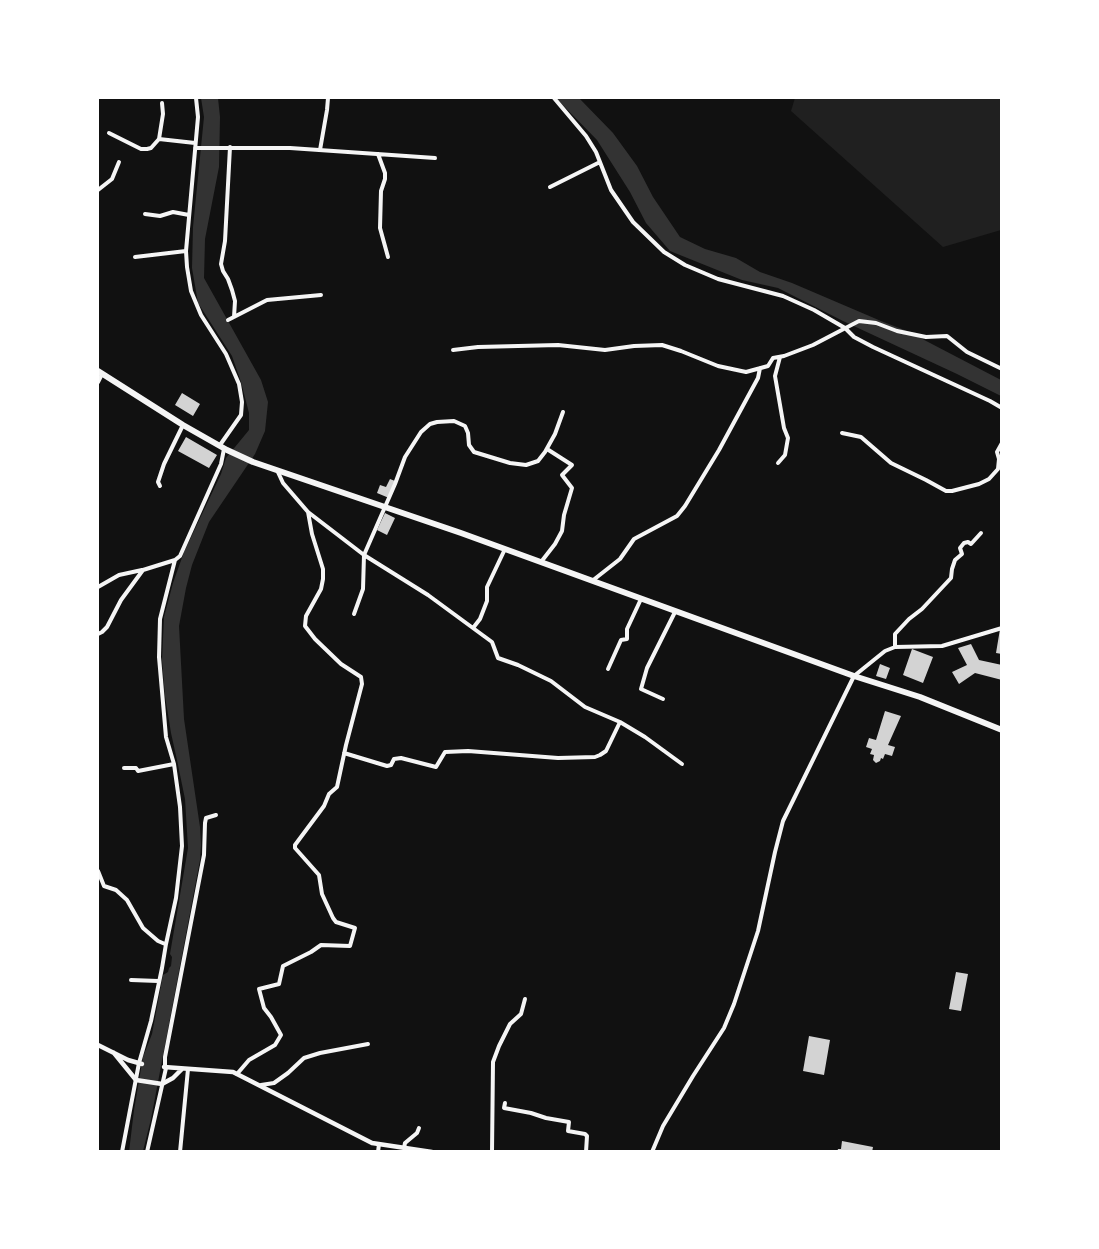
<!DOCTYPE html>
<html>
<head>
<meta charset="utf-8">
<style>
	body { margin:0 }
	#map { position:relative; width:1099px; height:1249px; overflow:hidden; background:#111; font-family:Rubik,sans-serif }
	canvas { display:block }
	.frame { position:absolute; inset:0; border:99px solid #fff; pointer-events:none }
</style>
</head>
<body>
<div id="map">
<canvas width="1099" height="1249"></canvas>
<div class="frame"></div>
</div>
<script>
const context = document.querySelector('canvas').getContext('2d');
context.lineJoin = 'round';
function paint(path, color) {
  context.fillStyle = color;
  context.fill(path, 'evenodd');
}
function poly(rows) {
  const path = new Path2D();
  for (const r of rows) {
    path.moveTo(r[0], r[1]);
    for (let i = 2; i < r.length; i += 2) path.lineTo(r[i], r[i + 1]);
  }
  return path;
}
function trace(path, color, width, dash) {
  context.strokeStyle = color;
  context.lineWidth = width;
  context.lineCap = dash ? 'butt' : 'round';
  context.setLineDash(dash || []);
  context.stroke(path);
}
paint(poly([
	[795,98,1001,98,1001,230,943,247,791,111]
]), '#202020');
paint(poly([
	[201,98,218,98,220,117,219,167,205,239,204,278,261,380,268,402,265,431,255,454,209,522,192,565,186,588,179,626,184,719,200,827,201,845,200,860,151,1119,143,1151,129,1152,134,1110,143,1057,152,1034,163,975,168,972,169,968,171,966,172,957,170,954,188,848,185,799,177,760,171,733,165,696,162,660,164,617,173,583,184,552,221,474,226,458,249,430,249,413,241,382,232,356,198,303,192,268,193,227,204,117],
	[556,98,579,98,613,133,637,166,653,197,680,237,705,249,736,258,760,272,792,283,881,321,907,331,1001,380,1001,396,957,374,843,321,778,288,742,280,670,251,646,223,630,192,597,140]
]), '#333');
paint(poly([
	[182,393,200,404,193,416,175,405],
	[186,437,217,455,209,468,178,451],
	[390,479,395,481,389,498,377,493,380,485,386,487],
	[385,513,395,518,387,535,377,530],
	[1000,629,1002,629,1002,654,996,653],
	[971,644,979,660,1002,665,1002,680,975,673,959,684,952,672,967,665,958,648],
	[912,649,933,657,923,683,903,675],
	[880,664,890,668,886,679,876,676],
	[885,711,901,716,888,745,895,747,892,756,885,754,883,759,881,758,880,761,876,763,873,760,874,755,870,754,872,749,866,747,869,738,876,740],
	[956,972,968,974,961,1011,949,1009],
	[809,1036,830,1040,824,1075,803,1071],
	[842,1141,873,1147,872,1152,837,1152,838,1149,841,1149]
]), '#d3d3d3');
trace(poly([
	[196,98,198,117,186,251,187,267,191,291,201,315,226,354,239,384,242,402,241,415,220,445],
	[554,98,586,136,596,152,611,190,633,222,664,252,685,265,718,279,783,296,814,310,845,328,854,337,873,347,990,401,1002,408],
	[109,133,141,149,147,149,151,148,159,139,163,114,162,103],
	[159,139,195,143],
	[230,147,225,241,221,264,223,271,228,279,232,290,235,301,234,317],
	[195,148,290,148,435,158],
	[320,150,327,110,328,98],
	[378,154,385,173,385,179,381,191,380,228,388,257],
	[550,187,600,162],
	[98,190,112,179,119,162],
	[145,214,160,216,173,212,189,215],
	[135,257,186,251],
	[228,320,267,300,321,295],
	[453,350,478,347,558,345,605,350,634,346,662,345,681,351,718,366,746,372,768,366,773,358,784,356,813,345,859,321,876,323,897,331,926,337,947,336,967,352,1002,369],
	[98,382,102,374],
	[842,433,861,437,891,463,926,480,946,491,952,491,979,484,989,479,998,469,999,459,997,452,1002,443],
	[778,463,785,455,788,438,784,428,775,376,780,357],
	[277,470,283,483,308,512,364,555,428,595,492,642,498,658,518,665,551,681,585,707,620,722,645,737,682,764],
	[160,486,158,482,164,464,183,425],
	[541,562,555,544,562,531,564,515,572,488,562,475,572,465,547,449],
	[592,581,620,559,634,539,677,516,685,506,719,450,758,378,760,368],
	[98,587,119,575,142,570],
	[354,614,363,589,364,555,395,484,405,457,421,432,430,424,437,422,454,421,465,426,468,433,469,445,474,452,510,463,526,465,538,461,545,452,555,434,563,412],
	[473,628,480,619,487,601,487,587,505,549],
	[98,634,102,632,107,627,121,600,143,570,175,560,180,556,221,464,224,449],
	[895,647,895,634,909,619,922,609,951,578,952,569,955,560,962,554,960,548,964,543,968,542,971,544,981,533],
	[608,669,621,640,627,639,627,629,641,599],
	[663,699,641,689,647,668,675,612],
	[344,753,387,766,391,765,394,759,401,758,436,767,445,752,468,751,558,758,595,757,600,755,606,751,620,722],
	[124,768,136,768,138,771,174,764],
	[98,871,104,886,116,890,127,900,143,928,158,941,165,944],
	[131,980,158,981],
	[165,1068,165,1057,204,855,205,823,206,818,216,815],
	[237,1074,249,1060,275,1045,281,1035,271,1017,264,1008,259,989,279,984,283,966,311,952,321,945,350,946,355,928,336,922,333,918,322,894,319,875,295,848,295,845,324,806,329,794,337,787,346,745,362,684,361,677,341,664,315,639,305,626,306,616,321,589,323,579,323,569,312,534,308,512],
	[261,1085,274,1083,288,1073,304,1058,320,1053,368,1044],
	[505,1103,504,1108,531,1113,546,1118,569,1122,568,1131,585,1134,587,1136,586,1152],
	[404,1148,405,1143,417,1133,419,1128],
	[122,1152,139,1063,151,1021,162,968,166,944,176,898,182,846,180,807,174,764,166,737,159,657,160,619,175,560],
	[147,1152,166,1068],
	[180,1152,188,1069],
	[378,1152,379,1144],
	[492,1152,493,1062,499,1046,510,1024,521,1014,525,999],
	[652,1152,663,1126,693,1076,724,1028,734,1004,758,931,775,852,783,821,854,676,885,651,895,647,942,646,1002,628]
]), '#f5f5f5', 4);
trace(poly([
	[98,1045,128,1060,142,1064],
	[114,1053,136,1080,162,1084,173,1078,182,1069],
	[164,1067,233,1072,372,1143,432,1152]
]), '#f5f5f5', 4.5);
trace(poly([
	[98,371,183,425,227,450,253,462,461,533,854,676,920,697,1002,730]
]), '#f5f5f5', 6);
</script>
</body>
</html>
